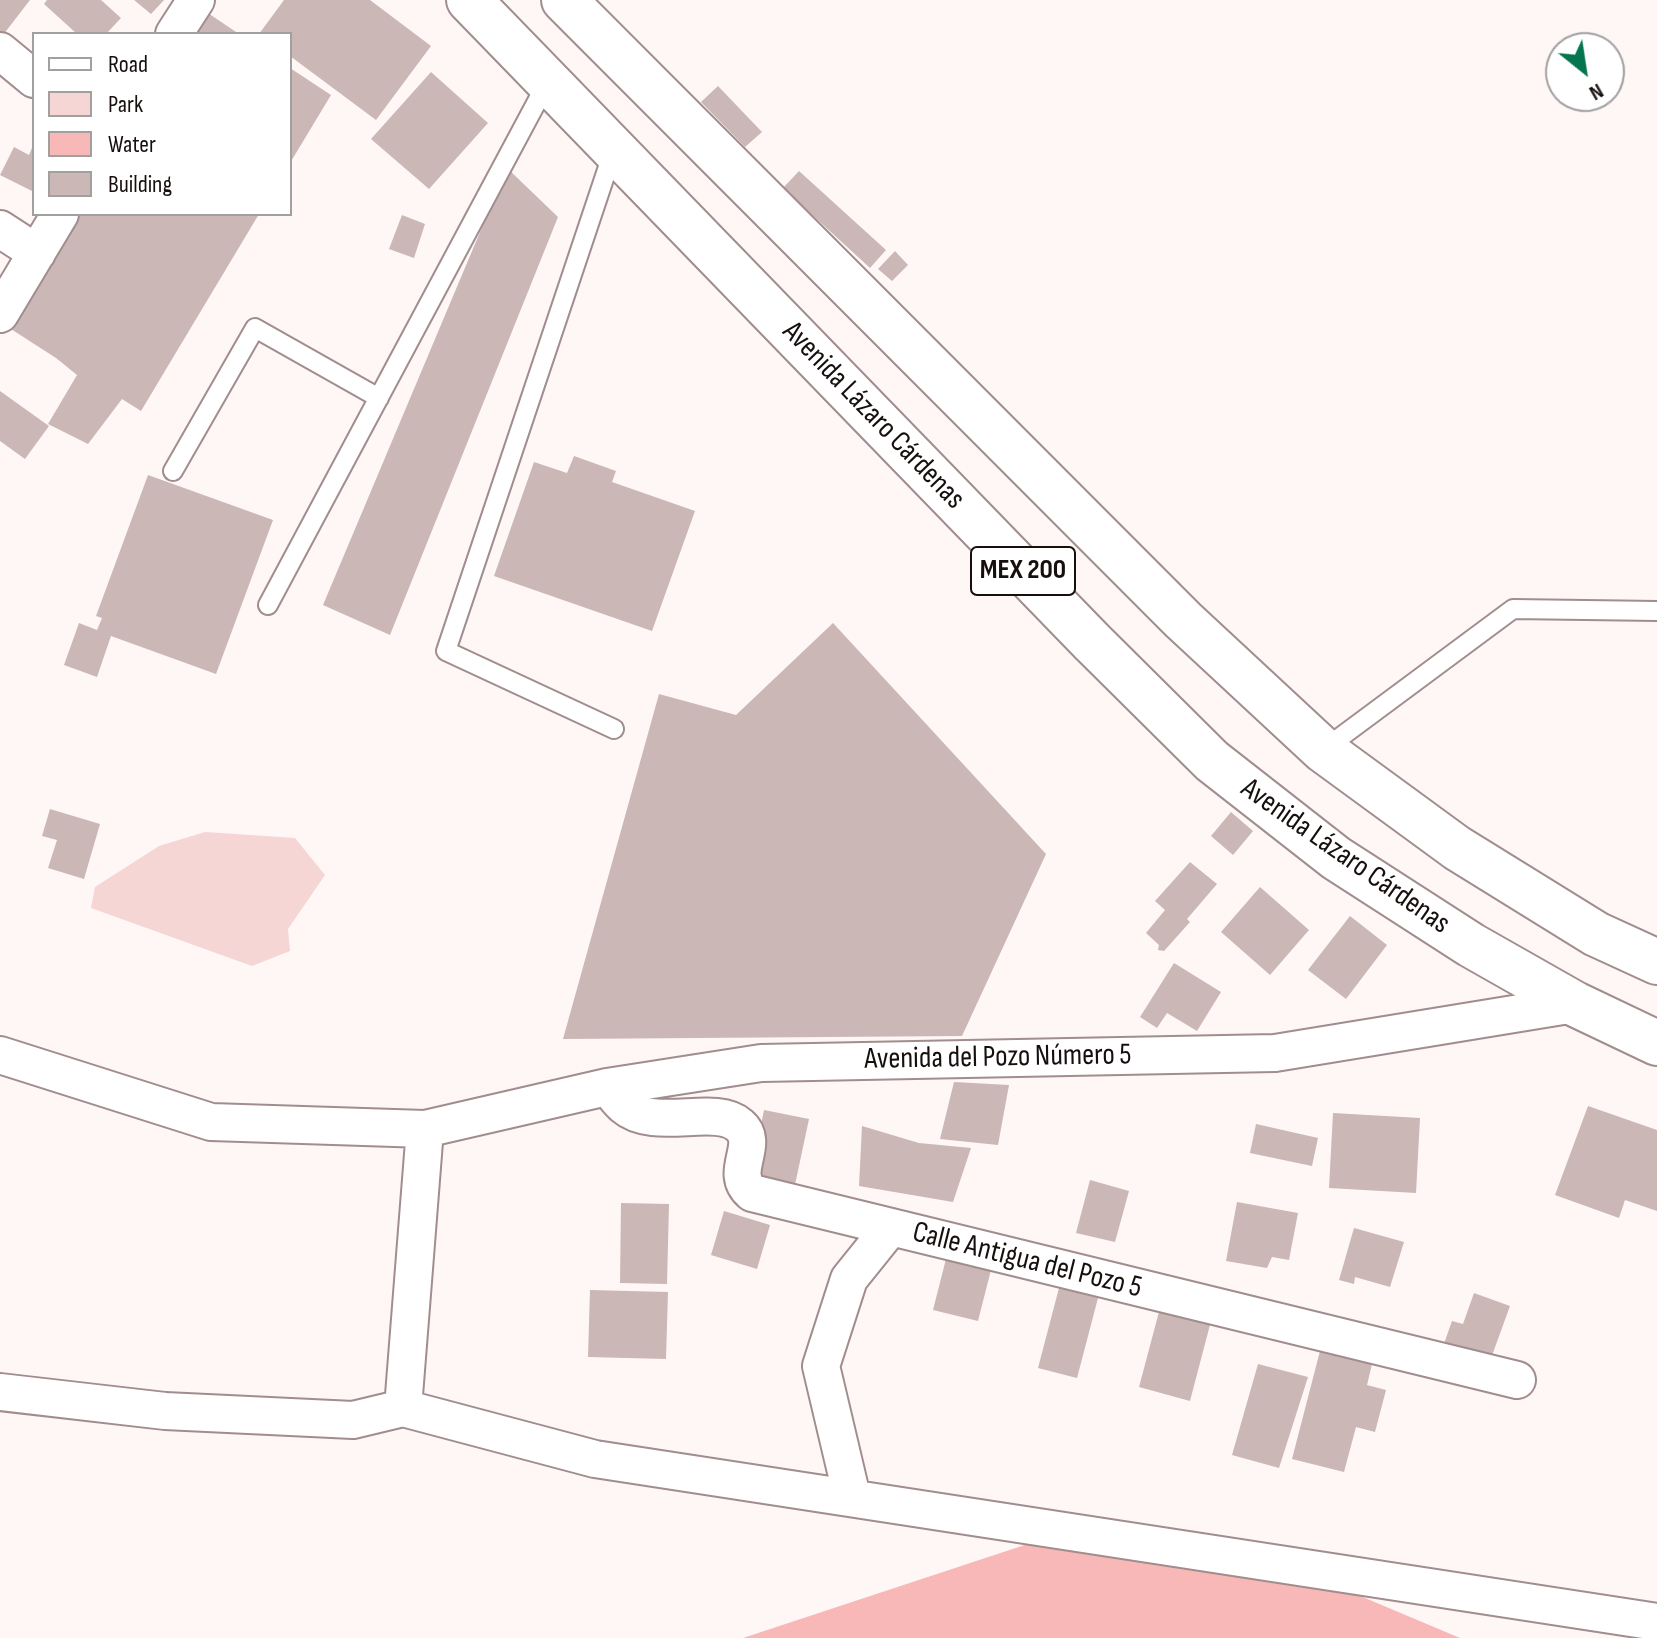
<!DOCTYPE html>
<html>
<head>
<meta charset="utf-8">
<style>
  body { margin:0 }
  #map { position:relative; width:1657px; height:1638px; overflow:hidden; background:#fff6f6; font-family:"Sofia Sans Condensed",sans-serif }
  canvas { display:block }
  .legend { position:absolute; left:32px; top:32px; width:260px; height:184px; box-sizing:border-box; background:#fff; border:2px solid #a29f9f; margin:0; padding:10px 14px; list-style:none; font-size:24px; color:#160f0e }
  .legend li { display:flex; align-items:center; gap:16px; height:40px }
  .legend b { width:40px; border:2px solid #a29f9f }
  .north { position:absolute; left:1545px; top:32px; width:80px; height:80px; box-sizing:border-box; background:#fff; border:2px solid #a29f9f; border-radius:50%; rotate:150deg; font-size:22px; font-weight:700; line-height:32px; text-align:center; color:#160f0e }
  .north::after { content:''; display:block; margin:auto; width:28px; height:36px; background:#057550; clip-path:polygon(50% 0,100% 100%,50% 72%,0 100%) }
</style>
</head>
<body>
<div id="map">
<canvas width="1657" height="1638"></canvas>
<ul class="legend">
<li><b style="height:10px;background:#fff"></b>Road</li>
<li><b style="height:22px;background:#f5d6d5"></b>Park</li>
<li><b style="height:22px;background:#f7b8b7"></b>Water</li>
<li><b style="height:22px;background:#cbb7b6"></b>Building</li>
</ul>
<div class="north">N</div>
</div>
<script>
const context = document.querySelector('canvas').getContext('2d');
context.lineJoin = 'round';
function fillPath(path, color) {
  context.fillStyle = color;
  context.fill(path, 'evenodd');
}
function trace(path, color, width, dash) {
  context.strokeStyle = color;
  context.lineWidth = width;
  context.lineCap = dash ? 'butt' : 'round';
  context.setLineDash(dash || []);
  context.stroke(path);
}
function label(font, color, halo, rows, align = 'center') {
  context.font = font + ' "Sofia Sans Condensed",sans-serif';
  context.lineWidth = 7;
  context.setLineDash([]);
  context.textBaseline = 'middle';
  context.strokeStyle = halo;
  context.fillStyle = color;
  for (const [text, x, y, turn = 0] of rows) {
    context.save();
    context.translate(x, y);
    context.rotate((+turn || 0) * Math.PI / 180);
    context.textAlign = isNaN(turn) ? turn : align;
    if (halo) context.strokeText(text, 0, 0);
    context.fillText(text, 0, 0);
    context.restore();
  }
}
const green = new Path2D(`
  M 205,832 L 295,838 L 325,875 L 288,929 L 290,951 L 252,966 L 91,908 L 95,887 L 159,846 Z`);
const water = new Path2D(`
  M 1055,1535 L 1320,1579 L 1460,1638 L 743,1638 Z`);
const building = new Path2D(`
  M 0,0 L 30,0 L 3,35 L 0,33 Z
  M 47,0 L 101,0 L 121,18 L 106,34 L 77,34 L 44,4 Z
  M 134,0 L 164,0 L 151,14 Z
  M 284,0 L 370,0 L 431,46 L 376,120 L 290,56 L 290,34 L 259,34 Z
  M 199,7 L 239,34 L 182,34 Z
  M 290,68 L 331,95 L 290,163 Z
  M 431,72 L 488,123 L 429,189 L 371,139 Z
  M 718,86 L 762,132 L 745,147 L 701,102 Z
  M 34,143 L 34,192 L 0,175 L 14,147 L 29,155 Z
  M 507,168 L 558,217 L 390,635 L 323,605 Z
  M 799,171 L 886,250 L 870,268 L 783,188 Z
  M 69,214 L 259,214 L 141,411 L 122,399 L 88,444 L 48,424 L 77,375 L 56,358 L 0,322 Z
  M 402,215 L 425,224 L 414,258 L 389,249 Z
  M 895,251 L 908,265 L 892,281 L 878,269 Z
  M 0,391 L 49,426 L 25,459 L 0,441 Z
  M 574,456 L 616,471 L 612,482 L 695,511 L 652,631 L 494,576 L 534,462 L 567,473 Z
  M 148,475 L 273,520 L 216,674 L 111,636 L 97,677 L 64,665 L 79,623 L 97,630 L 102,618 L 96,616 Z
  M 833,623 L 1046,854 L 962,1036 L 563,1039 L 659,694 L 736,715 Z
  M 50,809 L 100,824 L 84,879 L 48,868 L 57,840 L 42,836 Z
  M 1231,812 L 1253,831 L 1233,855 L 1211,836 Z
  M 1190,862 L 1217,884 L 1187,919 L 1190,922 L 1164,951 L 1158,950 L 1159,945 L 1146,933 L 1165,910 L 1155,901 Z
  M 1260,887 L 1309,930 L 1270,975 L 1221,932 Z
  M 1350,916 L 1387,945 L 1346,999 L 1308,970 Z
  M 1174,963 L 1221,992 L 1197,1031 L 1167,1013 L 1157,1028 L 1140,1017 Z
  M 954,1082 L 1009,1085 L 998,1145 L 940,1139 Z
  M 1588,1106 L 1657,1130 L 1657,1211 L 1625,1200 L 1619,1218 L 1555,1195 Z
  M 764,1110 L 809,1119 L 793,1194 L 749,1184 Z
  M 1333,1113 L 1420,1118 L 1416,1193 L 1329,1188 Z
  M 1256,1124 L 1318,1138 L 1312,1166 L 1250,1153 Z
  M 862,1126 L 919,1143 L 971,1148 L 953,1202 L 859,1186 Z
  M 1090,1180 L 1129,1191 L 1115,1242 L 1076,1233 Z
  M 1237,1202 L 1298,1213 L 1289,1260 L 1272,1257 L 1267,1268 L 1226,1261 Z
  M 621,1203 L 669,1204 L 667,1284 L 620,1283 Z
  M 724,1211 L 770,1225 L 757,1269 L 711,1255 Z
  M 1354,1228 L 1404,1242 L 1390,1287 L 1355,1277 L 1354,1284 L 1339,1280 Z
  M 948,1251 L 993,1262 L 978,1321 L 933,1310 Z
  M 1059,1288 L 1098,1298 L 1077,1378 L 1038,1368 Z
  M 590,1290 L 668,1292 L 666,1359 L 588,1357 Z
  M 1474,1293 L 1510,1306 L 1486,1372 L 1440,1355 L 1452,1321 L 1463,1324 Z
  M 1160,1308 L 1211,1321 L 1190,1401 L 1139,1387 Z
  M 1320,1351 L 1372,1364 L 1367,1385 L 1386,1390 L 1375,1432 L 1356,1427 L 1344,1472 L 1292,1459 Z
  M 1258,1364 L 1308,1377 L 1279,1468 L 1232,1455 Z`);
const lane = new Path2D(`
  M 613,152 L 446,651 L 614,729
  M 173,471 L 255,328 L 379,398
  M 268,605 L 548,81
  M 1323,750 L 1513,609 L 1657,611`);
const street = new Path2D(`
  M 174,34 L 196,0
  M 0,51 L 34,79
  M 0,229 L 37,253
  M 0,314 L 60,214
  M 0,1055 L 211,1122 L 425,1129 L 607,1087 L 761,1063 L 1275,1053 L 1575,1004
  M 607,1087 C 613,1093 618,1101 624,1106 C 654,1132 715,1104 739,1125 C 762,1144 727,1172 752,1193 L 1517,1380
  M 0,1392 L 165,1411 L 353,1420 L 403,1408 L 595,1459 L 1657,1622
  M 403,1408 L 425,1129
  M 852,1497 L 821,1366 L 849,1279 L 890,1228`);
const primary = new Path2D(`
  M 469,0 L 1092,642 L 1212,761 L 1336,858 L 1471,945 L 1575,1004 L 1657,1043
  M 564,0 L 1183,620 L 1323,750 L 1457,848 L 1596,934 L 1657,962`);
const shields = [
  [1023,571,104]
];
const shieldNames = [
  ["MEX 200",1023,571]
];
const streetNames = [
  ["Avenida Lázaro Cárdenas",873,416,46],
  ["Avenida Lázaro Cárdenas",1345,857,35],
  ["Avenida del Pozo Número 5",998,1058,-1],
  ["Calle Antigua del Pozo 5",1027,1261,14]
];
fillPath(green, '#f5d6d5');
fillPath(water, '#f7b8b7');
fillPath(building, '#cbb7b6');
trace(lane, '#a18d8d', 22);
trace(street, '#a18d8d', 40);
trace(primary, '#a18d8d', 48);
trace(lane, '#fff', 18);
trace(street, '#fff', 36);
trace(primary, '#fff', 44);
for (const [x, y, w] of shields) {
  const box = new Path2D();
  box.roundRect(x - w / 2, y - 24, w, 48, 6);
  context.fillStyle = '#fff';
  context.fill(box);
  trace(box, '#160f0e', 2);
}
label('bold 28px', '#160f0e', null, shieldNames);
label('30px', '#160f0e', '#fff', streetNames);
</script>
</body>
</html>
